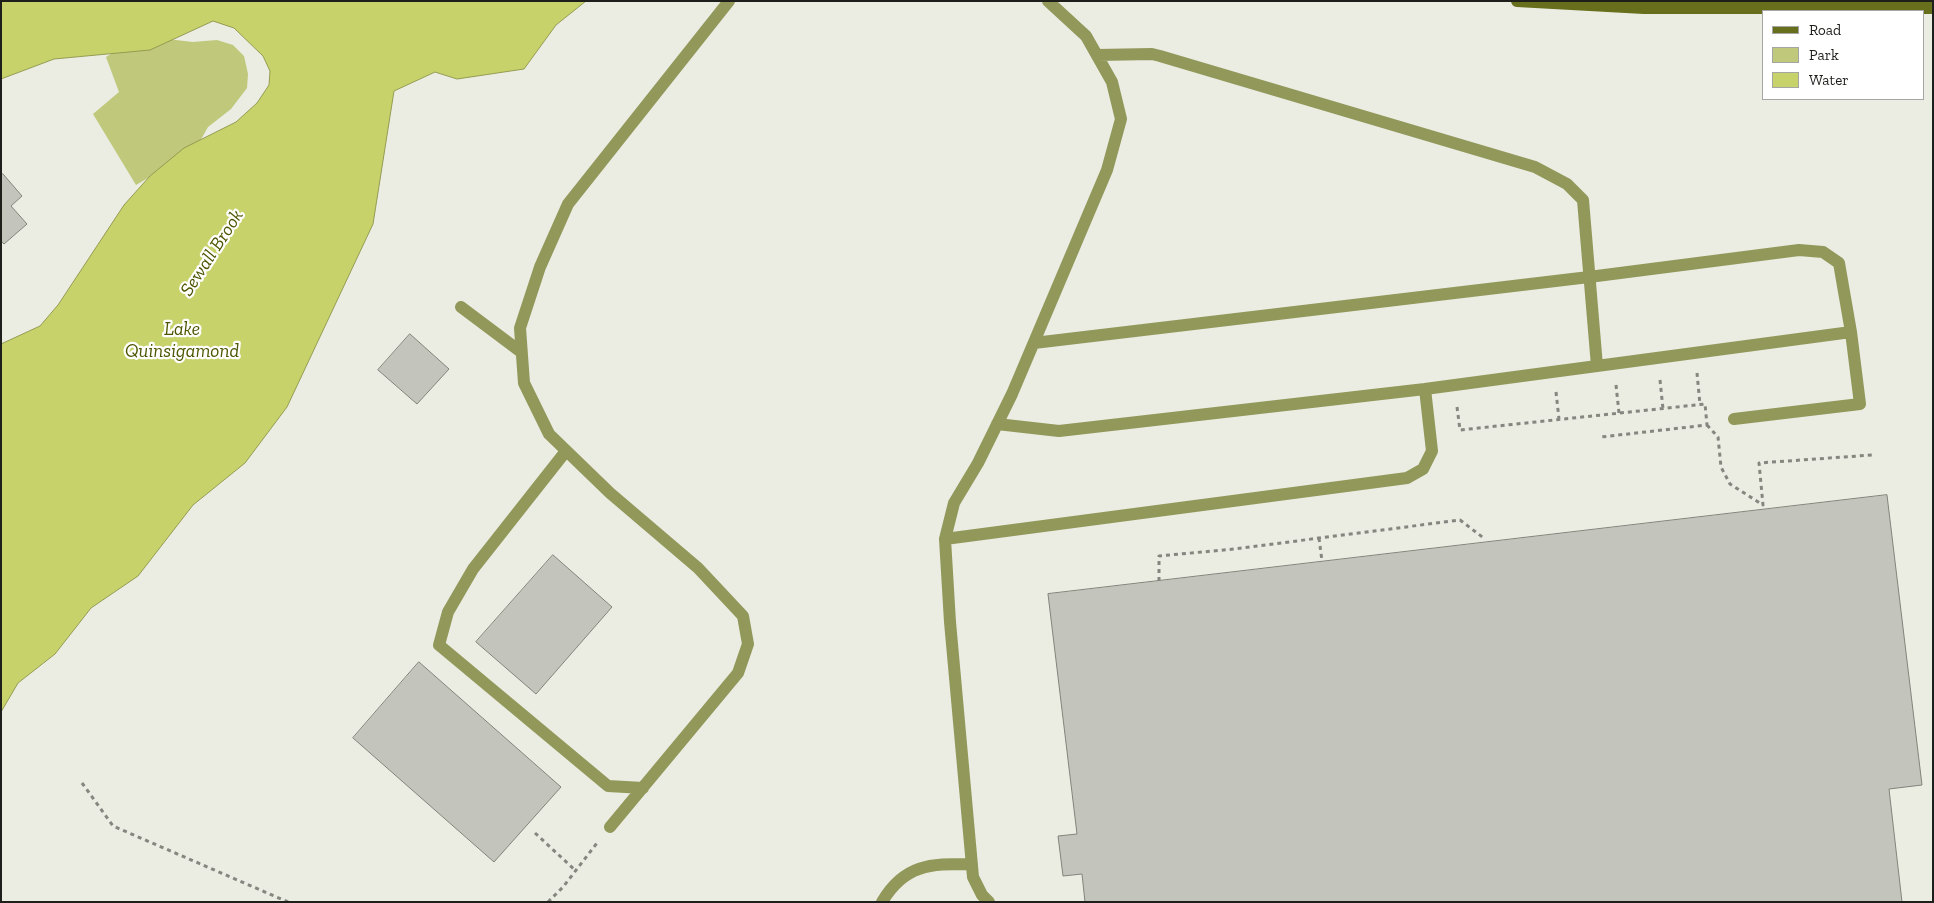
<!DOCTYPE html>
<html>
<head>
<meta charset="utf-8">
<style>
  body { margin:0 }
  #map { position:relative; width:1934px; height:903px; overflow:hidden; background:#ebece2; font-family:"Zilla Slab",serif }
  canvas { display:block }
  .frame { position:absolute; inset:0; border:2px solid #1e1e1b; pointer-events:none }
  .legend { position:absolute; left:1762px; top:10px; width:162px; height:90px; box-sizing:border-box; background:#fff; border:1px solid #a5a5a4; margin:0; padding:6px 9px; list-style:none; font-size:15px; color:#1e1e1b }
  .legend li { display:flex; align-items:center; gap:10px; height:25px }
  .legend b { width:25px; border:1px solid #a5a5a4 }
</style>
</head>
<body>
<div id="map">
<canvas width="1934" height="903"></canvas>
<div class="frame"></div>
<ul class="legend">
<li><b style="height:6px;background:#676e1c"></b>Road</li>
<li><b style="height:14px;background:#bfc87b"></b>Park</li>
<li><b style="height:14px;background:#c7d26a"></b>Water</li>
</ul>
</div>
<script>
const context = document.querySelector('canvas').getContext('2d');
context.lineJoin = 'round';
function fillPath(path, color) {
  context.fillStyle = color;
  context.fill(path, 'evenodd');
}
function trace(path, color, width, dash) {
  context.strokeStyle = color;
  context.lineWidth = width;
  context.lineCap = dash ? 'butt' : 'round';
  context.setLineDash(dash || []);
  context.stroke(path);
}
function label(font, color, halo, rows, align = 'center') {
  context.font = font + ' "Zilla Slab",serif';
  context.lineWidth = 4.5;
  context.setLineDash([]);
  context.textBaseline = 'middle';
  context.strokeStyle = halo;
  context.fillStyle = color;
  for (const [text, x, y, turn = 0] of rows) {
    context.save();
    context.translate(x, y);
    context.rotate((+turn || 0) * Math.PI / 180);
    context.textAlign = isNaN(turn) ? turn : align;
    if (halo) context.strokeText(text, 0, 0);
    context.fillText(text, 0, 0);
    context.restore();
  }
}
const green = new Path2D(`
  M 167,39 L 193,42 L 217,40 L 233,45 L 244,56 L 248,74 L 247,88 L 231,109 L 208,127 L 195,150 L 136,185 L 93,114 L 119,92 L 106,57 L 119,49 Z`);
const water = new Path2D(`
  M 1,1 L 586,1 L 556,25 L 524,69 L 457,79 L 435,72 L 394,91 L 373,224 L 287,407 L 245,463 L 193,505 L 138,576 L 91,608 L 55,654 L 18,683 L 1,712 L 1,344 L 40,326 L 58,305 L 124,205 L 150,176 L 184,148 L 236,122 L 257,103 L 269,85 L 270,71 L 263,56 L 234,28 L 213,21 L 150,50 L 54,59 L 1,79 Z`);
const building = new Path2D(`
  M 3,174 L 22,196 L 11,206 L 27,224 L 4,244 L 1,241 L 1,175 Z
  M 410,334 L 449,369 L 417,404 L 378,370 Z
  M 1887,495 L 1922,785 L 1889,789 L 1902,902 L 1085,902 L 1082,874 L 1063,876 L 1058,836 L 1077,834 L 1048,594 Z
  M 553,555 L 612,607 L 536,694 L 476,642 Z
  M 419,662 L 561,787 L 494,862 L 353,738 Z`);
const path = new Path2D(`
  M 1697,373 L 1700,405
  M 1660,380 L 1663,409
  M 1616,385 L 1619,413
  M 1556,392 L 1559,419
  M 1457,407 L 1460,430 L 1705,404 L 1707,425 L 1601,437
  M 1707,425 L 1718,437 L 1721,467 L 1730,484 L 1763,505 L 1759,463 L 1872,455
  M 1319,538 L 1322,561
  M 1159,581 L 1159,556 L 1234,549 L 1460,520 L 1485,539
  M 82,783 L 113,826 L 288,902
  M 535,833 L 576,871
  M 548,902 L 563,887 L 597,843`);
const service = new Path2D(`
  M 1097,55 L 1152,54 L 1160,56 L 1535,167 L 1567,184 L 1583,200 L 1597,366
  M 461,307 L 521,352
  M 1734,419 L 1860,404 L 1851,332
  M 997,424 L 1059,431 L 1425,389
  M 566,451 L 473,569 L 448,612 L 439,645 L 608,786 L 643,788
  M 945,539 L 1407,478 L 1423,469 L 1432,451 L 1425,389 L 1851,332 L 1839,263 L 1823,252 L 1799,250 L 1589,277 L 1034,343
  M 610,827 L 738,673 L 748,644 L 743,616 L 698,568 L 610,493 L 549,434 L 524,383 L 520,328 L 540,267 L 568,204 L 729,1
  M 882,902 C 905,863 932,864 972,864
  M 989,902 L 982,895 L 973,877 L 950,622 L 945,539 L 954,503 L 978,463 L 1012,394 L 1107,170 L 1121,119 L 1112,82 L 1086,36 L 1048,1`);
const secondary = new Path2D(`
  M 1517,1 L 1644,8 L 1933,8`);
const waterNames = [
  ["Sewall Brook",212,253,-57],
  ["Lake",182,330],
  ["Quinsigamond",182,352]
];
fillPath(green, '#bfc87b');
fillPath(water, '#c7d26a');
trace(water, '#949c52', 1);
fillPath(building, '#c3c4bb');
trace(building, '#82847b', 1);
trace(path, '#85867f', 3, [4, 4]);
trace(service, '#91985a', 12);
trace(secondary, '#676e1c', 12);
label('italic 19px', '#4f5501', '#fff', waterNames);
</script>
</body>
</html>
